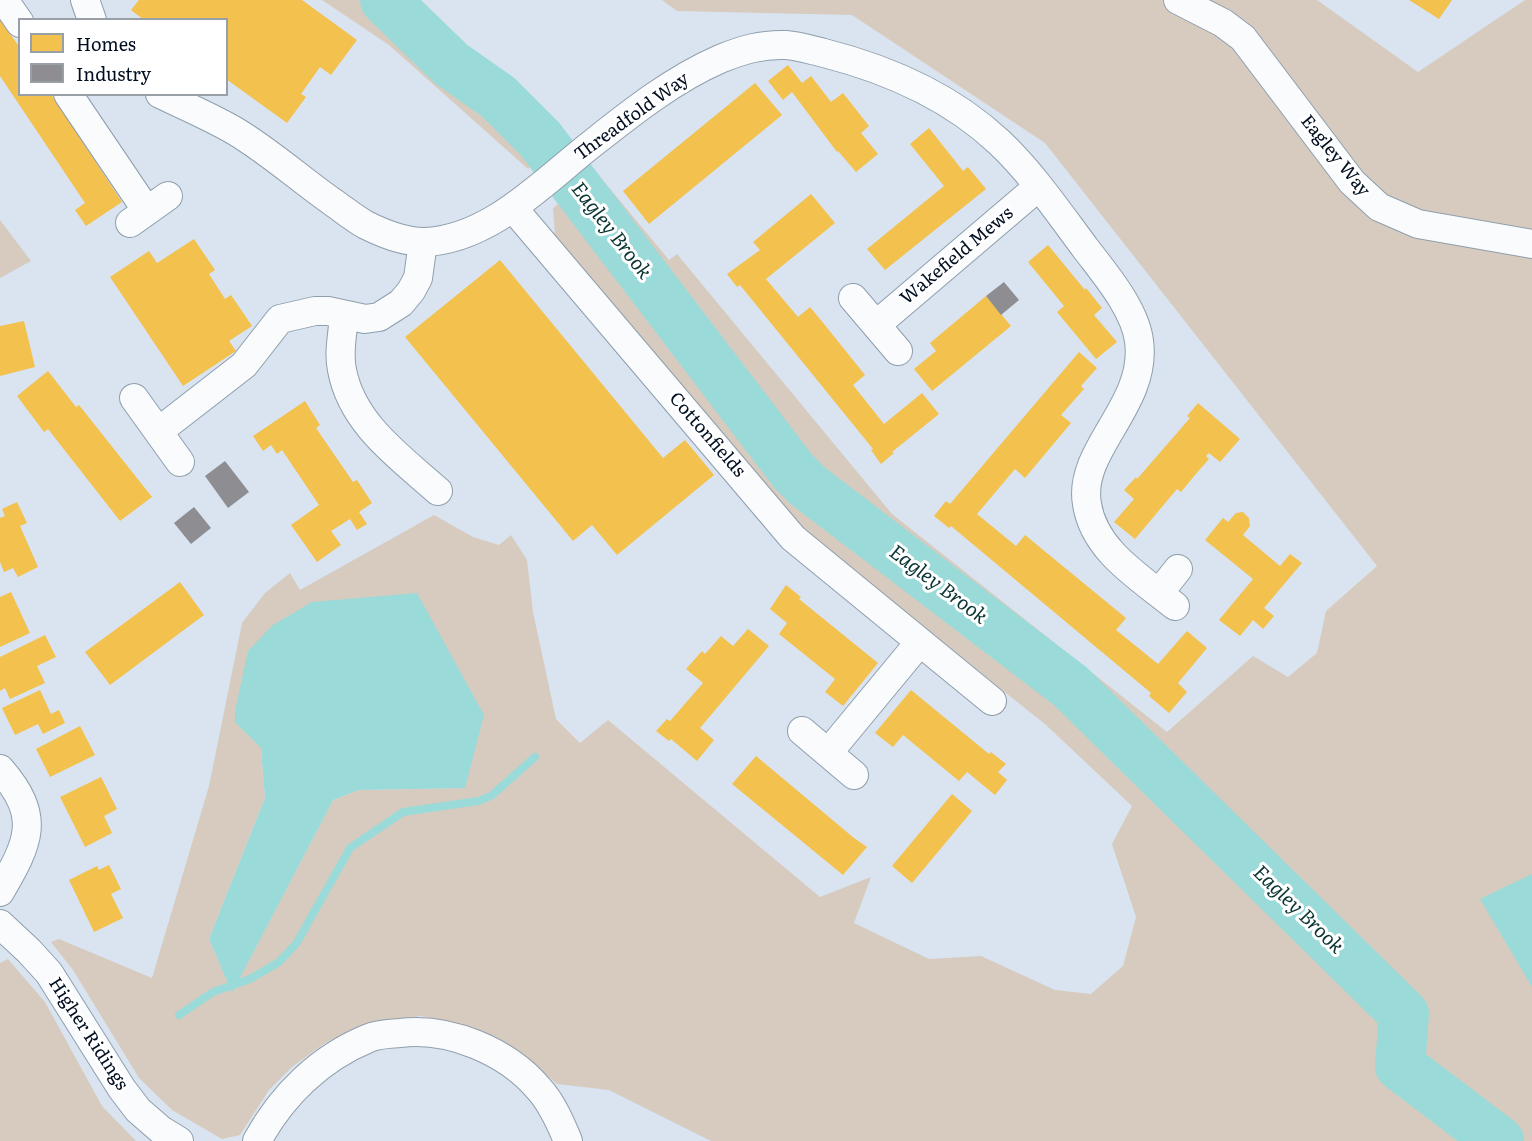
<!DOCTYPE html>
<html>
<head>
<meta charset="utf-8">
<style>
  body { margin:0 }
  #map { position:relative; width:1532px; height:1141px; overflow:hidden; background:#d9e4f0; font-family:Literata,serif }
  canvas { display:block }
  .legend { position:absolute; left:18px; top:18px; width:210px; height:78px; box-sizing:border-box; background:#fff; border:2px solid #999fa6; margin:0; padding:8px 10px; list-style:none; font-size:18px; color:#000e20 }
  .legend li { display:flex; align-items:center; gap:12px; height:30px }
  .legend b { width:30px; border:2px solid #999fa6 }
</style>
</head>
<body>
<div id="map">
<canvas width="1532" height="1141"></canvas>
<ul class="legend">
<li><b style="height:16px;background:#f2c14e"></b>Homes</li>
<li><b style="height:16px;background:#8d8d92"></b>Industry</li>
</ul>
</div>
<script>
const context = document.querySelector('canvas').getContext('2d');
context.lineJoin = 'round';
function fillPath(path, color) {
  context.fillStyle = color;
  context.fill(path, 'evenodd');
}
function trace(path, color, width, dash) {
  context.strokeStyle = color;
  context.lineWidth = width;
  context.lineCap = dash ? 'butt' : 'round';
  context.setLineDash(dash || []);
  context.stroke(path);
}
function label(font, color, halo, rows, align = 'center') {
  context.font = font + ' Literata,serif';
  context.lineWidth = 6;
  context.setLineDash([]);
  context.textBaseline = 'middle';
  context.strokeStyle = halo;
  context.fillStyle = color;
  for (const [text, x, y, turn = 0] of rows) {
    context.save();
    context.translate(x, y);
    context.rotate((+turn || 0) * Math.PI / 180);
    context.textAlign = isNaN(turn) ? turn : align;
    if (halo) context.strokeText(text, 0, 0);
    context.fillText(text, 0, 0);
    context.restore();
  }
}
const green = new Path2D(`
  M 322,0 L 404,0 L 416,8 L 423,24 L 566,142 L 528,169 L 389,45 Z
  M 662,0 L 1317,0 L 1418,72 L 1525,0 L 1532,0 L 1532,1141 L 711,1141 L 609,1090 L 557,1084 L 516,1050 L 471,1027 L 421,1016 L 367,1023 L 325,1043 L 292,1067 L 269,1090 L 240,1135 L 222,1139 L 172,1110 L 139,1078 L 73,970 L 51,942 L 59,939 L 152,978 L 209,786 L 242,623 L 265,593 L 290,573 L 300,590 L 434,515 L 473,537 L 499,545 L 511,535 L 527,560 L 533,612 L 556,719 L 580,743 L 608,720 L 820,897 L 871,877 L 854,923 L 929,959 L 981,956 L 1055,990 L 1091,994 L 1123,966 L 1136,917 L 1112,844 L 1132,806 L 1046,725 L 801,529 L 555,237 L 553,208 L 597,173 L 669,260 L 677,254 L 892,514 L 1167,732 L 1253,656 L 1288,677 L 1317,653 L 1326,611 L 1377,566 L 1045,143 L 852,15 L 677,11 ZM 261,748 L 465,788 L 359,790 L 333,800 L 232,992 L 209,939 L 265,798 Z
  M 0,220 L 31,261 L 0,278 Z
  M 8,959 L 45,1002 L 102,1106 L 136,1141 L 0,1141 L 0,963 Z`);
const water = new Path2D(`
  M 417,593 L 484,715 L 465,788 L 359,790 L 333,800 L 232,993 L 209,939 L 265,798 L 261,748 L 235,722 L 235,711 L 248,651 L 273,625 L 312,602 Z
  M 1532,874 L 1532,987 L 1480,899 Z`);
const homes = new Path2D(`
  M 139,0 L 302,0 L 357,40 L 331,75 L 320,67 L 301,94 L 306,97 L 287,123 L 226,79 L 226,20 L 144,20 L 131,10 Z
  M 1409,0 L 1452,0 L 1439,19 Z
  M 0,19 L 20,48 L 20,94 L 51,94 L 122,202 L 86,226 L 75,210 L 85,203 L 0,76 Z
  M 788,65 L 802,83 L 811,76 L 831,102 L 843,93 L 869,126 L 861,133 L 878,154 L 856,172 L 838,151 L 837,152 L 792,92 L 783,100 L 768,81 Z
  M 755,83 L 782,115 L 649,224 L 623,191 Z
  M 929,128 L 963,171 L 968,167 L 986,189 L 885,270 L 867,249 L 944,186 L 910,144 Z
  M 811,194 L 835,223 L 766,279 L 798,317 L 810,307 L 824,324 L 865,375 L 853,385 L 884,424 L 922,393 L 939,414 L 892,452 L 894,453 L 881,464 L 871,450 L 873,449 L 740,285 L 737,287 L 727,274 L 760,250 L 753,242 Z
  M 194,239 L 215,270 L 209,274 L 225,299 L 231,295 L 252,326 L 229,341 L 236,351 L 183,386 L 110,277 L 149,251 L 157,263 Z
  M 1048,245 L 1085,290 L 1086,288 L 1102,308 L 1094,315 L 1117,342 L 1096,359 L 1057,312 L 1064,306 L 1028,262 Z
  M 500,260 L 663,458 L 685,440 L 714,475 L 617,555 L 592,525 L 573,541 L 405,337 Z
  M 986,296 L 1011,326 L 932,391 L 914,369 L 936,351 L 930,343 Z
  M 24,321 L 35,367 L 0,376 L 0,326 Z
  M 1079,352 L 1097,368 L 1081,386 L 1084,389 L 1061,415 L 1071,423 L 1025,478 L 1015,469 L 977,514 L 1016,546 L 1025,535 L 1042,549 L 1126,618 L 1116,630 L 1158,664 L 1187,631 L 1207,648 L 1178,683 L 1187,692 L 1169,713 L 1149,696 L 1151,693 L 951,526 L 949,528 L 934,516 L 946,501 L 950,504 Z
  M 48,371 L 76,407 L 79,405 L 152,497 L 120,521 L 48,429 L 44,432 L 17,396 Z
  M 305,401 L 320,425 L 316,428 L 353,482 L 357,480 L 372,503 L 359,512 L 367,524 L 357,530 L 350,519 L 331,531 L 341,545 L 317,562 L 291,525 L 319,505 L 282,450 L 277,454 L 271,445 L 263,451 L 253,436 Z
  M 1198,403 L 1240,439 L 1220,462 L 1209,453 L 1206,456 L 1209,459 L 1195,475 L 1181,492 L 1177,489 L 1135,539 L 1114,522 L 1134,499 L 1124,490 L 1136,477 L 1137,479 L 1190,418 L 1187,416 Z
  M 17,502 L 27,523 L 20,526 L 38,567 L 18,577 L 13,568 L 4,572 L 0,562 L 0,518 L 5,516 L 2,509 Z
  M 1243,512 L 1249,518 L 1250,526 L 1243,535 L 1280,566 L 1290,554 L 1302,563 L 1264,608 L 1274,616 L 1263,629 L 1253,620 L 1240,636 L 1219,620 L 1253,579 L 1205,540 L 1223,518 L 1228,522 L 1236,513 Z
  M 180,582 L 204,615 L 110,685 L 85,652 Z
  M 786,585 L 801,597 L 799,599 L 878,663 L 843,706 L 825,692 L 835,679 L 779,634 L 787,623 L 770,609 Z
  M 11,592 L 30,633 L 0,647 L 0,597 Z
  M 748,629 L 769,646 L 700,728 L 714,740 L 697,761 L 671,739 L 669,741 L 656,731 L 667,719 L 670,721 L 703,683 L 686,669 L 702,651 L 705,654 L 721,636 L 733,646 Z
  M 45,635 L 56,657 L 37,666 L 45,683 L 10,699 L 5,688 L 0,691 L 0,657 Z
  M 40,690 L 51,714 L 59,710 L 65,723 L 43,734 L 38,724 L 15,735 L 2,708 Z
  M 911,690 L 989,754 L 991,752 L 1006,764 L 998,772 L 1007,780 L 995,795 L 967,772 L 959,781 L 903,735 L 893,747 L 875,733 Z
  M 80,726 L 95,755 L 50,777 L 36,749 Z
  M 756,756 L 854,838 L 867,847 L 843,875 L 732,784 Z
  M 101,777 L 117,809 L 104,816 L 112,833 L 85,847 L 60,797 Z
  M 952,794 L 972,811 L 912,883 L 892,866 Z
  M 109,865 L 121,889 L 111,894 L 123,918 L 94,932 L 69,880 L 97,866 L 99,870 Z`);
const industry = new Path2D(`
  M 1004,282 L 1019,300 L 1001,315 L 986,296 Z
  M 225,461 L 249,492 L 228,508 L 205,476 Z
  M 194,507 L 211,528 L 191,544 L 174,523 Z`);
const stream = new Path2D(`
  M 179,1015 L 213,992 L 250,979 L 279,962 L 296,944 L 350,848 L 403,812 L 478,801 L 491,796 L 535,757`);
const river = new Path2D(`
  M 385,0 L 451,64 L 498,97 L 540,139 L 793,471 L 808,486 L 1070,686 L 1404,1014 L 1400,1066 L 1499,1141`);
const minor = new Path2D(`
  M 4,0 L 20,23
  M 85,0 L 92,20
  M 1178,0 L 1223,23 L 1243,38 L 1352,182 L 1379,207 L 1418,224 L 1532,244
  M 68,94 L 147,211
  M 160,94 C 185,106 211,117 235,131 C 270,152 301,180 334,203 C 344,210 355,219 366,225 C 382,233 405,242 424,242 C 490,240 544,181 593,143 C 632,112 674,79 720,59 C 742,50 762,44 786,45 C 799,46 811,50 824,53 C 887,69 951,97 999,142 C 1032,173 1059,213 1086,249 C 1105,274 1135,309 1139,341 C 1148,405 1077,450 1087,504 C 1094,551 1141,578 1175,606
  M 513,208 L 793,538 L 992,701
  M 130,223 L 168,196
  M 853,298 L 898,351
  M 344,315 C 343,333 338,352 342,370 C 352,424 400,457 438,491
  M 876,325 L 1038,187
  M 134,398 L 180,462
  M 159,431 L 244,365 L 280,319 L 315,311 L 328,311 L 365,319 L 379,317 L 401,303 L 411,291 L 418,278 L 423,242
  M 1159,593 L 1178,569
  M 802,731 L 854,775
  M 828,753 L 919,643
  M 0,769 C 42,817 29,842 0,892
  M 0,924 L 29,951 L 49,973 L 122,1089 L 138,1110 L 161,1130 L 179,1141
  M 257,1141 C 282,1095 320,1058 369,1038 C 378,1034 390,1034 400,1033 C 449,1027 507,1051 539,1089 C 552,1103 561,1124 568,1141`);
const streetNames = [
  ["Threadfold Way",632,117,-36],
  ["Eagley Way",1335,156,51],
  ["Wakefield Mews",957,256,-40],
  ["Cottonfields",707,435,49],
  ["Higher Ridings",88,1034,57]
];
const waterNames = [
  ["Eagley Brook",611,231,52],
  ["Eagley Brook",938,585,37],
  ["Eagley Brook",1298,910,44]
];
fillPath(green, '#d7cbbf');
fillPath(water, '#9adad8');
fillPath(homes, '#f2c14e');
fillPath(industry, '#8d8d92');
trace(stream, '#9adad8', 8);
trace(river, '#9adad8', 50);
trace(minor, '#8f9eac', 30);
trace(minor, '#f9fbfd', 28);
label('18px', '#000e20', '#fff', streetNames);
label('italic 20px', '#0a3532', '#fff', waterNames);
</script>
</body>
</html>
